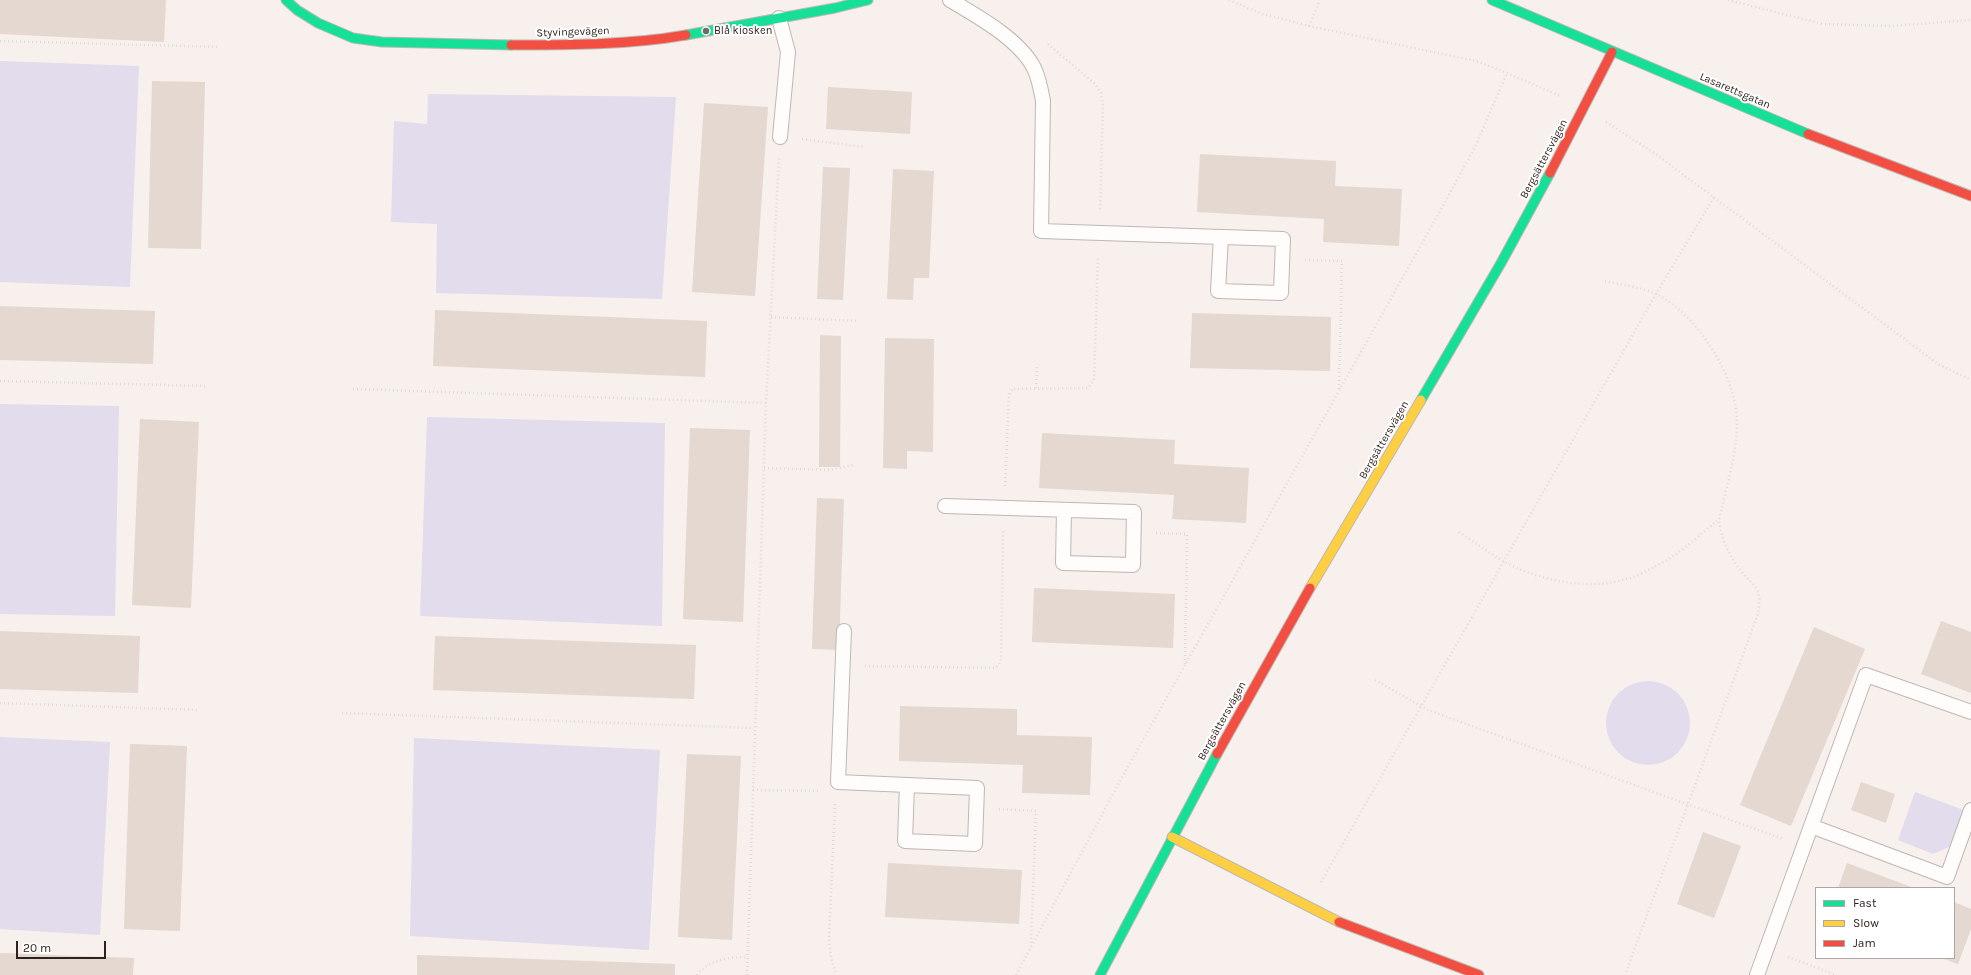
<!DOCTYPE html>
<html>
<head>
<meta charset="utf-8">
<style>
  body { margin:0 }
  #map { position:relative; width:1971px; height:975px; overflow:hidden; background:#f7f0ec; font-family:Karla,sans-serif }
  canvas { display:block }
  .legend { position:absolute; left:1815px; top:887px; width:140px; height:72px; box-sizing:border-box; background:#fff; border:1px solid #aba7a4; margin:0; padding:5px 7px; list-style:none; font-size:12px; color:#2e221c }
  .legend li { display:flex; align-items:center; gap:8px; height:20px }
  .legend b { width:20px; border:1px solid #aba7a4 }
  .scale { position:absolute; left:16px; top:941px; width:90px; height:18px; box-sizing:border-box; border:2px solid #2e221c; border-top:0; padding-left:5px; font-size:12px; line-height:14px; white-space:nowrap; color:#2e221c; -webkit-text-stroke:3px #fff; paint-order:stroke }
</style>
</head>
<body>
<div id="map">
<canvas width="1971" height="975"></canvas>
<ul class="legend">
<li><b style="height:5px;background:#16e098"></b>Fast</li>
<li><b style="height:5px;background:#ffcf43"></b>Slow</li>
<li><b style="height:5px;background:#f24e42"></b>Jam</li>
</ul>
<div class="scale">20 m</div>
</div>
<script>
const context = document.querySelector('canvas').getContext('2d');
context.lineJoin = 'round';
function fillPath(path, color) {
  context.fillStyle = color;
  context.fill(path, 'evenodd');
}
function trace(path, color, width, dash) {
  context.strokeStyle = color;
  context.lineWidth = width;
  context.lineCap = dash ? 'butt' : 'round';
  context.setLineDash(dash || []);
  context.stroke(path);
}
function label(font, color, halo, rows, align = 'center') {
  context.font = font + ' Karla,sans-serif';
  context.lineWidth = 4;
  context.setLineDash([]);
  context.textBaseline = 'middle';
  context.strokeStyle = halo;
  context.fillStyle = color;
  for (const [text, x, y, turn = 0] of rows) {
    context.save();
    context.translate(x, y);
    context.rotate((+turn || 0) * Math.PI / 180);
    context.textAlign = isNaN(turn) ? turn : align;
    if (halo) context.strokeText(text, 0, 0);
    context.fillText(text, 0, 0);
    context.restore();
  }
}
const green = new Path2D(`
  M 0,61 L 139,66 L 130,287 L 0,282 Z
  M 428,94 L 676,97 L 662,299 L 436,293 L 437,224 L 391,222 L 394,121 L 427,124 Z
  M 0,404 L 119,406 L 115,616 L 0,614 Z
  M 427,417 L 665,423 L 662,626 L 420,616 Z
  M1606 723a42 42 0 1 1 84 0a42 42 0 1 1-84 0Z
  M 0,737 L 110,742 L 100,935 L 0,929 Z
  M 414,738 L 660,750 L 649,950 L 410,936 Z
  M 1915,792 L 1969,812 L 1962,841 L 1933,854 L 1898,840 Z`);
const building = new Path2D(`
  M 0,0 L 166,0 L 164,42 L 0,34 Z
  M 152,81 L 205,82 L 201,249 L 148,248 Z
  M 828,87 L 912,92 L 910,134 L 826,129 Z
  M 704,103 L 768,107 L 755,296 L 692,292 Z
  M 1200,154 L 1336,161 L 1335,186 L 1402,189 L 1399,246 L 1323,242 L 1324,219 L 1197,212 Z
  M 823,167 L 850,168 L 843,300 L 817,299 Z
  M 893,169 L 934,171 L 929,278 L 914,278 L 913,300 L 887,299 Z
  M 0,306 L 155,311 L 153,364 L 0,360 Z
  M 435,310 L 707,321 L 705,377 L 433,366 Z
  M 1192,313 L 1331,317 L 1330,371 L 1190,368 Z
  M 820,335 L 841,336 L 840,467 L 819,467 Z
  M 885,338 L 934,339 L 933,452 L 907,451 L 907,469 L 883,468 Z
  M 140,419 L 199,422 L 191,608 L 132,605 Z
  M 690,428 L 750,430 L 743,622 L 683,619 Z
  M 1042,433 L 1175,440 L 1174,464 L 1249,468 L 1246,523 L 1172,519 L 1174,495 L 1039,488 Z
  M 817,498 L 844,499 L 839,650 L 812,649 Z
  M 1034,588 L 1175,594 L 1173,648 L 1032,642 Z
  M 1941,621 L 1971,632 L 1971,693 L 1921,674 Z
  M 1814,627 L 1865,649 L 1791,826 L 1740,805 Z
  M 0,631 L 140,636 L 138,693 L 0,689 Z
  M 435,636 L 696,645 L 694,699 L 433,690 Z
  M 900,706 L 1017,709 L 1017,735 L 1092,737 L 1090,795 L 1022,793 L 1023,765 L 899,761 Z
  M 130,744 L 187,746 L 180,931 L 124,929 Z
  M 687,754 L 741,756 L 732,940 L 678,937 Z
  M 1861,782 L 1895,794 L 1886,823 L 1851,810 Z
  M 1703,832 L 1741,846 L 1714,918 L 1677,904 Z
  M 888,863 L 1022,870 L 1019,924 L 885,917 Z
  M 1847,863 L 1914,888 L 1838,888 Z
  M 1954,902 L 1971,909 L 1971,929 L 1958,964 L 1941,958 L 1954,958 Z
  M 0,953 L 134,958 L 133,975 L 0,975 Z
  M 417,955 L 675,964 L 675,975 L 417,975 Z`);
const path = new Path2D(`
  M 1229,0 L 1260,13 L 1309,26 L 1476,61 L 1507,73 L 1560,96
  M 1728,0 L 1823,24 L 1890,26 L 1971,20
  M 1309,26 L 1320,0
  M 0,41 L 219,47
  M 1048,44 L 1095,84 L 1101,93 L 1103,106 L 1100,211
  M 1606,122 L 1657,155 L 1938,364 L 1971,380
  M 802,139 L 863,147
  M 1305,260 L 1342,261 L 1339,391
  M 1605,281 C 1622,285 1643,287 1658,295 C 1697,315 1737,377 1737,422 C 1737,455 1726,488 1719,520 C 1721,538 1729,556 1741,571 C 1747,579 1757,585 1759,596 C 1760,601 1758,609 1758,614 L 1625,975
  M 771,317 L 858,321
  M 0,381 L 208,386
  M 1036,388 L 1037,365
  M 353,389 L 766,403
  M 764,468 L 830,470 L 854,465
  M 1005,486 L 1009,395 L 1012,389 L 1088,388 L 1094,380 L 1098,256
  M 1459,532 C 1474,542 1488,552 1503,561 C 1537,580 1587,591 1626,579 C 1636,577 1646,571 1654,567 C 1678,556 1698,536 1718,520
  M 1156,533 L 1187,534 L 1185,664
  M 865,666 L 995,668 L 999,665 L 1001,660 L 1003,531
  M 1375,680 L 1428,710 L 1783,839
  M 0,703 L 199,710
  M 342,713 L 754,728
  M 753,790 L 819,791
  M 835,804 L 829,938 L 831,957 L 836,975
  M 999,809 L 1036,811 L 1031,943
  M 1321,882 L 1656,294 L 1714,197
  M 1788,957 L 1836,975
  M 697,975 C 710,959 729,957 748,957
  M 747,975 L 766,403 L 779,158
  M 1016,975 L 1121,779 L 1444,204 L 1475,147 L 1507,73`);
const lane = new Path2D(`
  M 950,0 C 977,16 1019,39 1034,68 C 1039,78 1041,90 1043,101 L 1041,231 L 1283,239 L 1281,293 L 1218,291 L 1221,237
  M 779,18 L 788,52 L 780,137
  M 945,506 L 1134,512 L 1133,565 L 1063,563 L 1064,510
  M 844,631 L 838,782 L 977,788 L 975,844 L 905,841 L 907,785
  M 1811,826 L 1947,877 L 1971,810
  M 1757,975 L 1866,675 L 1971,712`);
const fast = new Path2D(`
  M 286,0 L 297,10 L 318,23 L 353,38 L 382,42 L 511,45
  M 1492,0 L 1808,134
  M 686,35 L 835,8 L 868,0
  M 1421,400 L 1501,263 L 1550,173
  M 1100,975 L 1217,754`);
const slow = new Path2D(`
  M 1310,588 L 1421,400
  M 1172,837 L 1339,922`);
const jam = new Path2D(`
  M 511,45 C 569,45 629,45 686,35
  M 1808,134 L 1971,196
  M 1550,173 L 1612,52
  M 1217,754 L 1310,588
  M 1339,922 L 1479,975`);
const markers = [
  [706,31,4,"#746a65"]
];
const poiNames = [
  ["Blå kiosken",714,31]
];
const streetNames = [
  ["Styvingevägen",573,32,-2],
  ["Lasarettsgatan",1735,91,23],
  ["Bergsättersvägen",1544,159,-62],
  ["Bergsättersvägen",1384,440,-60],
  ["Bergsättersvägen",1222,721,-61]
];
fillPath(green, '#e2dcec');
fillPath(building, '#e4d8d0');
trace(lane, '#bfb7b2', 16);
trace(fast, '#bfb7b2', 11);
trace(slow, '#bfb7b2', 11);
trace(jam, '#bfb7b2', 11);
trace(path, '#dddbd9', 2.5, [1, 3]);
trace(lane, '#fefdfc', 14);
trace(fast, '#16e098', 9);
trace(slow, '#ffcf43', 9);
trace(jam, '#f24e42', 9);
for (const [x, y, r, color] of markers) {
  const dot = new Path2D();
  dot.arc(x, y, r, 0, 2 * Math.PI);
  context.fillStyle = color;
  context.fill(dot);
  trace(dot, '#fff', 1.5);
}
label('11px', '#2e221c', '#fff', poiNames, 'left');
label('11px', '#2e221c', '#fff', streetNames);
</script>
</body>
</html>
